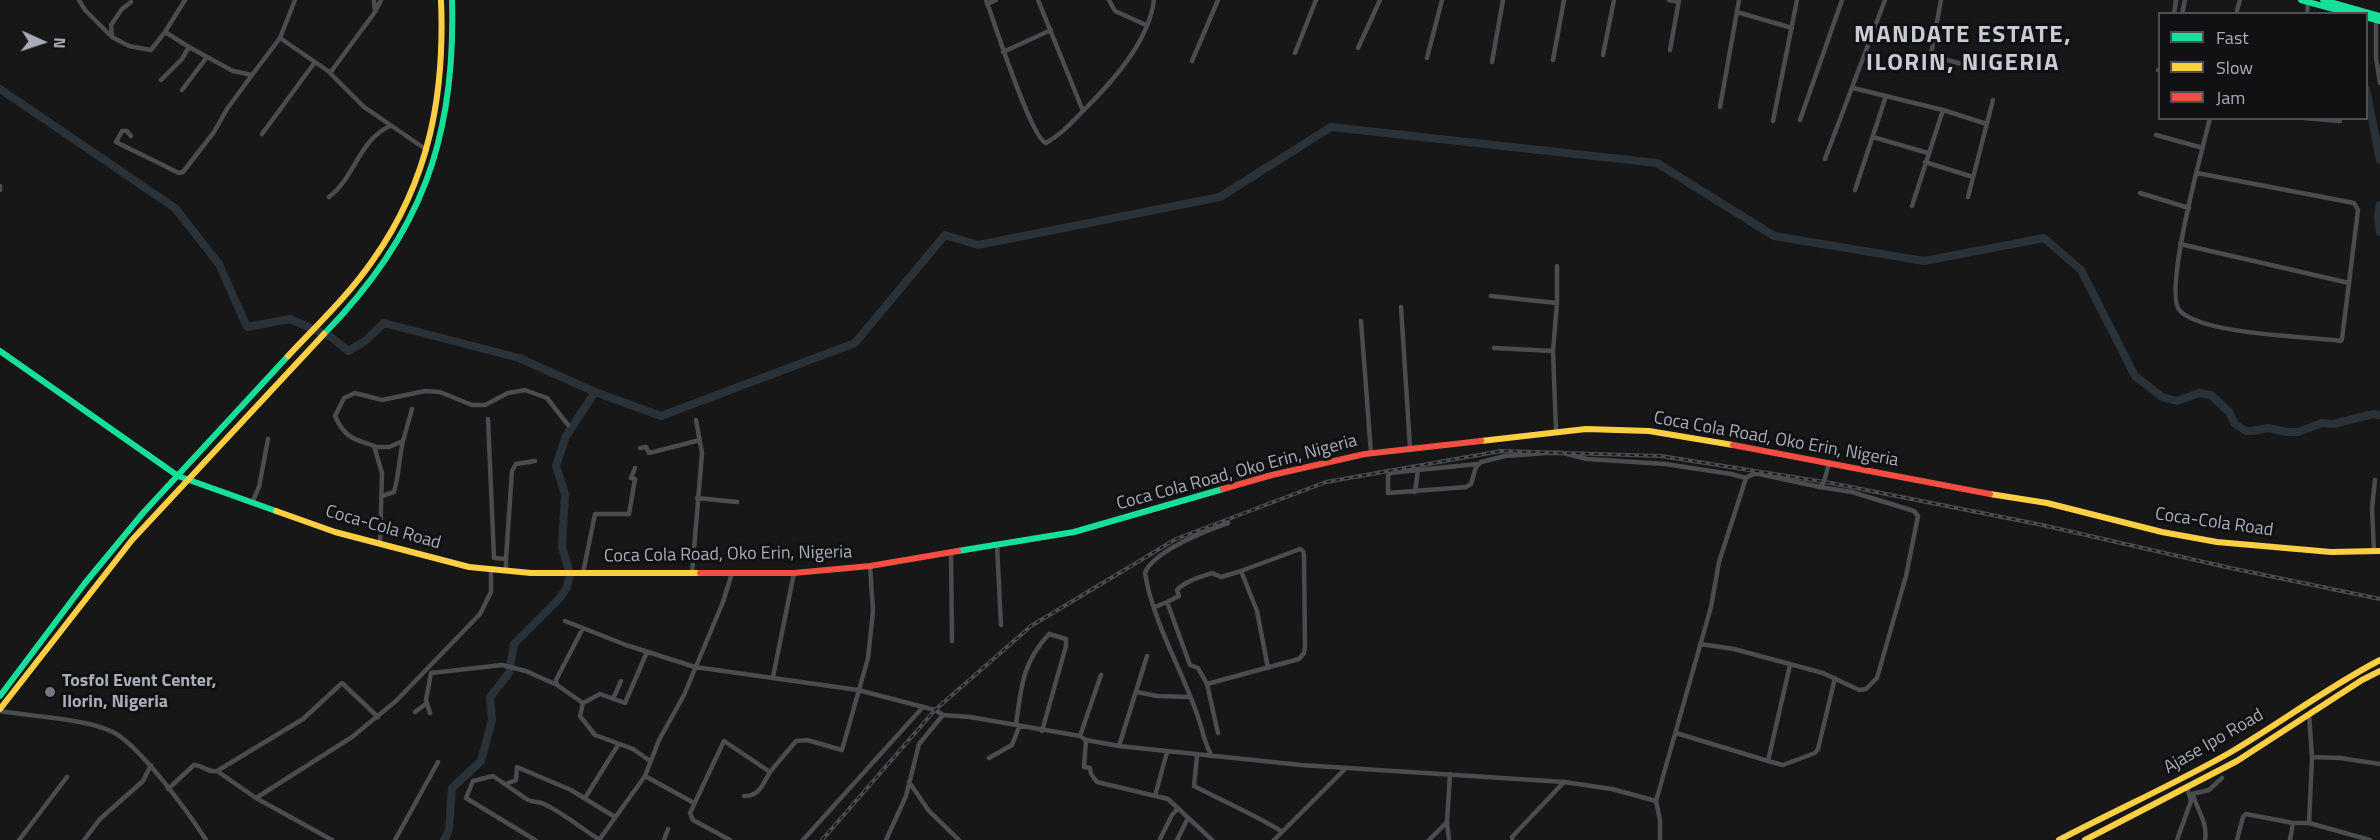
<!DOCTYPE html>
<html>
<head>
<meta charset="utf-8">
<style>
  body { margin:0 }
  #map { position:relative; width:2380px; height:840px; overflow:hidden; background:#171717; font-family:"Titillium Web",sans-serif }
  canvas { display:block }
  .legend { position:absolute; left:2158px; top:12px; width:210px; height:108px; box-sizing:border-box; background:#111113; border:2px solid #4d4f55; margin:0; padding:8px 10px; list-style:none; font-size:18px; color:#a8adb8 }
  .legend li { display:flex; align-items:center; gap:12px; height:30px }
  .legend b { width:30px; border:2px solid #4d4f55 }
  .north { position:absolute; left:12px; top:12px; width:60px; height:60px; -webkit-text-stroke:4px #111113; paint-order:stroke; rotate:93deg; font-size:16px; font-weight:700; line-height:24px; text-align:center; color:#a8adb8 }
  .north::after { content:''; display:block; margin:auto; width:21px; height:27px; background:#a8adb8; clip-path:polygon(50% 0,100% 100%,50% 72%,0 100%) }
</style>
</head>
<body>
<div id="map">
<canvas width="2380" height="840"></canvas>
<ul class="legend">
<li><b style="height:8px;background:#16e098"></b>Fast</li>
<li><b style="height:8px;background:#ffcf43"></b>Slow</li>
<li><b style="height:8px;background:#f24e42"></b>Jam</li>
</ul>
<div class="north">N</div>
</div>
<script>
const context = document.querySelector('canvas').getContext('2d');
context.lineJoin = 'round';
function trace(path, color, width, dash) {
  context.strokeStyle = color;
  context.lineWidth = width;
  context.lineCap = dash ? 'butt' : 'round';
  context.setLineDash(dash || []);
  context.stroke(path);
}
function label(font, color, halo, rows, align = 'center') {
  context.font = font + ' "Titillium Web",sans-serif';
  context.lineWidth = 6;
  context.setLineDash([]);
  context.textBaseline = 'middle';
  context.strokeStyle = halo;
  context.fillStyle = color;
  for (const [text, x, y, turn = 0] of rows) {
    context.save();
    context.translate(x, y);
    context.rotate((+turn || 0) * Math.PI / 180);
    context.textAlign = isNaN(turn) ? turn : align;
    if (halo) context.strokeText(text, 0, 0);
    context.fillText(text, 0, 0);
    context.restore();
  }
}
const river = new Path2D(`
  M 0,89 L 175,208 L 219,264 L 247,327 L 290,319 L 331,337 L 348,351 L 365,341 L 384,323 L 519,358 L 595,392 L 661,416 L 855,343 L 945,235 L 978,245 L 1220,197 L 1331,127 L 1657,163 L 1774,236 L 1924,261 L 2044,238 L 2081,270 L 2135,376 L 2162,397 L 2177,401 L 2199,393 L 2211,395 L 2229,412 L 2235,424 L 2246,431 L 2253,431 L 2268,428 L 2287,432 L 2298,432 L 2322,423 L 2333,424 L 2373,414 L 2380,415
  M 2366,89 L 2380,160
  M 2380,205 L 2378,217 L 2380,232
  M 444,840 L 449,830 L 452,788 L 481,761 L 492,720 L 490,697 L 509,673 L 514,644 L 560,598 L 567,587 L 570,574 L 562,547 L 565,494 L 556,466 L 566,436 L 595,392`);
const street = new Path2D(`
  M 79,0 L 85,10 L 110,35
  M 374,0 L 375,12 L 381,0
  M 986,0 C 994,21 1031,139 1046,143 C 1062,134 1072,122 1085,109 C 1113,81 1149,41 1154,0
  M 1038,0 L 1083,111
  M 1109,0 L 1115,11 L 1146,25
  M 1669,0 L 1679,2
  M 1941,0 L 1931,54 L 1935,57 L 1982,69
  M 131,2 L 122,9 L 111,25 L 112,37 L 129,46 L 151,50 L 165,32 L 189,47
  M 987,4 L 996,0
  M 1737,12 L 1792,28
  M 2174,14 L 2176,0
  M 2182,14 L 2185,0
  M 2236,14 L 2240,0
  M 2307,14 L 2308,2
  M 2376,20 L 2376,58 L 2380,83
  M 165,32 L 185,0
  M 280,38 L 315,62
  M 1358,48 L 1380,0
  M 1670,50 L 1679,0
  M 1003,52 L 1051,30
  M 1295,53 L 1316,0
  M 1603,55 L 1614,0
  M 1427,58 L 1442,0
  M 1553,60 L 1564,0
  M 1192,61 L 1218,0
  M 1492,62 L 1503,0
  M 2158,70 L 2160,71
  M 330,73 L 375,12
  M 252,75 L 280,38 L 295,0
  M 161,80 L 182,59 L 189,47 L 207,57
  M 1853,88 L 1943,110 L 1987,124
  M 1720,107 L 1739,0
  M 2304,118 L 2340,121
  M 1800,120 L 1842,0
  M 1773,121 L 1797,0
  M 262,134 L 315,62 L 328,71 L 364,107 L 427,150
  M 2156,135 L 2203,148
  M 131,136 L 127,131 L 122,131 L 116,142 L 179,173 L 183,172 L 214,132 L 227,109 L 252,75 L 233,71 L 207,57 L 182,90
  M 1873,137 L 1928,153
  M 1825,159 L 1885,0
  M 1925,162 L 1973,177
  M 2197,173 L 2354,203 L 2358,210 L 2349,283
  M 0,186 L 0,190
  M 1855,190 L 1886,96
  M 2140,193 L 2189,208
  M 329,197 C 355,177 359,140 390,126
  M 1968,197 L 1993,100
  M 1912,206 L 1943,110
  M 2180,244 L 2349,283 L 2342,339 L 2341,341 C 2305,336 2205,335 2180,311 C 2162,294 2203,147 2210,118
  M 1491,296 L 1557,303 L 1553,351 L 1556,431
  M 1557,303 L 1557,266
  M 1401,307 L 1410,448
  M 1361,321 L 1371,453
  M 1494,348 L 1553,351
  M 488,419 L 494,558 L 506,559 L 506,571
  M 374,447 L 389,447 L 403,441 L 412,409
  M 640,448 L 646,447 L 649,453 L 700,440
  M 1418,470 L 1390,473 L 1388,476 L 1388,493 L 1466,487 L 1471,484 L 1476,467 L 1481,462 L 1505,456 L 1547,453 L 1563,453 L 1587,459 L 1665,464 L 1731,474 L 1746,478
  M 1415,492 L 1418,470 L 1477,464
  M 382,496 L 394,492 C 399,475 399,458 403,441
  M 697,498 L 737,502
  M 252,503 L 259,487 L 268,439
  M 380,544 L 382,473 L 374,446 C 353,439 344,437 335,416 L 344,398 L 355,393 L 382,400 L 425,391 L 440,392 L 472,405 L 485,405 L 508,393 L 525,390 L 547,398 L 568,425
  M 997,545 L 1001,625
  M 951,552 L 952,641
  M 2374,552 L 2372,508 L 2375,480
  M 506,559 L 512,471 L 516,464 L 535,461
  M 583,573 L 595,514 L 629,514 L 635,479 L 631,478 L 635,468
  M 692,573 L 702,453 L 696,420
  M 1167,602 L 1179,596 L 1177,590 C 1185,581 1201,577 1212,573 L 1221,577 L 1241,571
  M 1155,607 L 1167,602 L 1190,665 L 1198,668 L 1207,684 L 1218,733
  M 565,621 L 626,645 L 695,667 L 858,690 L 935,710 L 943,715 L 970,717 L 1080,736 L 1086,740 L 1119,746 L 1301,765 L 1564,782 L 1612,789 L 1656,801
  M 583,628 L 556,680 L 557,685 L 583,703 L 580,716 L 595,735 L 633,749 L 650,761
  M 1700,644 L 1734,649 L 1823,673 L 1859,690 L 1866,689 L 1877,678 L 1906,576 L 1918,516 L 1914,511 L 1852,492 L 1820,487
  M 1790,665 L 1768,761 L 1783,765 L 1815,753 L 1818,749 L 1835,678
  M 431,673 L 502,665 L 526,671 L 557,685
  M 773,677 L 794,573
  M 1207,684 L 1299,659 L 1304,653 L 1305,647 L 1304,555 L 1303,551 L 1300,549 L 1241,571 L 1257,611 L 1268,668
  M 1136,692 L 1157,696 L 1190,697
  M 613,699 L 621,681
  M 583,703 L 600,694 L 625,703 L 647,652
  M 0,711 C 33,717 84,718 113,732 C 141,747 188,812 206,840
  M 415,712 L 427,703
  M 430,713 L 426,700 L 431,673
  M 1016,725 C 1021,688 1022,663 1049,634 L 1066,639 L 1066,646 L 1042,731
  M 1676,733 L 1768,761
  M 1080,736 L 1101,675
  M 1086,740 L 1084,767 L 1090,768 L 1091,774 L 1097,782 L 1168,799 L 1212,840
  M 1119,746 L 1147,656
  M 1197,756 L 1194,786 C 1223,801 1253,814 1281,831
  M 1212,756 C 1204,744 1203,730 1198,717 C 1182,669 1153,623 1145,573 C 1152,552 1207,530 1228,523
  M 2312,757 L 2340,758 L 2380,764
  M 989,758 L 1012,745 L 1019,727
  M 217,771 L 256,798 L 332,840
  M 645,776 L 694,803
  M 909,782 L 929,811 L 959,840
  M 506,784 L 516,780 L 517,767 L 571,790 L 615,817
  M 168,789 L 194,765 C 203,765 207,773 217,771 L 303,719 L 342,683 L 378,717
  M 2192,794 L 2209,790 L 2222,778
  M 2193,794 C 2197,811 2208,822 2205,840
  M 744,796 C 759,797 763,784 770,772
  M 1155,796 L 1167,752
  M 256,798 L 352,737 L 396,701 L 480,614 L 491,592 L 491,570
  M 585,798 L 618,745
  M 2309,823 L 2312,757 L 2309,714
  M 1160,839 L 1172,815 L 1178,808
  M 19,840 L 67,777
  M 84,840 L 100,819 L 143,781 L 151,765
  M 395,840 L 438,762
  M 535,840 L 466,798 L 473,781 L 493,776 L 528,800 C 535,803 540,801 546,805 C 565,814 582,829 600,840
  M 599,840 L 645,776 L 659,740 L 684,695 L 723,602 L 732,573
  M 664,840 L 668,829
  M 730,840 L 693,820 L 690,813 L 724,741 L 770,772 L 796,741 L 807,740 L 842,750 L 868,658 L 873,611 L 870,566
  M 803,840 L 923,707
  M 886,840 L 906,796 L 919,744 L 943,715
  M 1177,840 L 1188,818
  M 1274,840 L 1345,769
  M 1429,840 L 1447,822
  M 1449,840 L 1447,822 L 1450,774
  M 1512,840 L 1512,837 L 1564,782
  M 1660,840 L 1660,820 L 1656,801 L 1711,607 L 1719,562 L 1746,478 L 1753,474 L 1759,474 L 1820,487 L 1824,482 L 1829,463
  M 2177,840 L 2191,801 L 2187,787
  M 2237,840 L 2243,817 L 2246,814 L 2293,823 L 2309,823 L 2370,840
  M 2290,840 L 2293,823`);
const fast = new Path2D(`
  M 2301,0 L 2352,14
  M 2323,0 L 2380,16
  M 2366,17 L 2380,21
  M 324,334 C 421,235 456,138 452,0
  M 0,351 L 178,476 L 276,511
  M 958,551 L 1074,532 L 1223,489
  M 0,696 L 85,583 L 143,513 L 288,356`);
const slow = new Path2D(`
  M 288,356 C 317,325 349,295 373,260 C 429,181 445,95 441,0
  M 1481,441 L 1586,429 L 1649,431 L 1733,445
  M 1990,494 L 2047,503 L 2162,532 L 2217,542 L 2331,552 L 2380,551
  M 276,511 L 335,532 L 469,567 L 531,573 L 700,573
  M 0,709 L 132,540 L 324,334
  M 2059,840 C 2116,810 2175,784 2231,752 C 2282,722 2328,687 2380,660
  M 2085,840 L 2237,761 L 2362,680 L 2380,671`);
const jam = new Path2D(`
  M 1733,445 L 1990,494
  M 1223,489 L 1272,475 L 1365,454 L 1481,441
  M 700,573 L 794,573 L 870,566 L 958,551`);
const rail = new Path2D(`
  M 822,840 L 935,710 L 1031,626 L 1176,539 L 1326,482 L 1501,451 L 1661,456 L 1831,483 L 2042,525 L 2226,567 L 2380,599`);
const markers = [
  [50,692,6,"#757880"]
];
const streetNames = [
  ["Coca Cola Road, Oko Erin, Nigeria",1776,440,10],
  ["Coca Cola Road, Oko Erin, Nigeria",1237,473,-15],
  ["Coca-Cola Road",2214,523,8],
  ["Coca-Cola Road",383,528,16],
  ["Coca Cola Road, Oko Erin, Nigeria",728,555,-1],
  ["Ajase Ipo Road",2214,742,-30]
];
const poiNames = [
  ["Tosfol Event Center,",62,682],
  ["Ilorin, Nigeria",62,703]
];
const districtNames = [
  ["MANDATE ESTATE,",1963,36],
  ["ILORIN, NIGERIA",1963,64]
];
trace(river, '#2a3239', 8);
trace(street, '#4b4c50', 4.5);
trace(fast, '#16e098', 6);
trace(slow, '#ffcf43', 6);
trace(jam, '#f24e42', 6);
trace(rail, '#4b4c4f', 4);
trace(rail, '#111113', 1.5, [4.5]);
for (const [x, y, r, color] of markers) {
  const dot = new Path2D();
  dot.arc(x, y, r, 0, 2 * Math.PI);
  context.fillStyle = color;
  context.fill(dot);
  trace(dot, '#111113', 2);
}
label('18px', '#a8adb8', '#111113', streetNames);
label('bold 18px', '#a8adb8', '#111113', poiNames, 'left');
context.letterSpacing = '1.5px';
label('bold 24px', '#c9ccd4', '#111113', districtNames);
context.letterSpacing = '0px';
</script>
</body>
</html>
